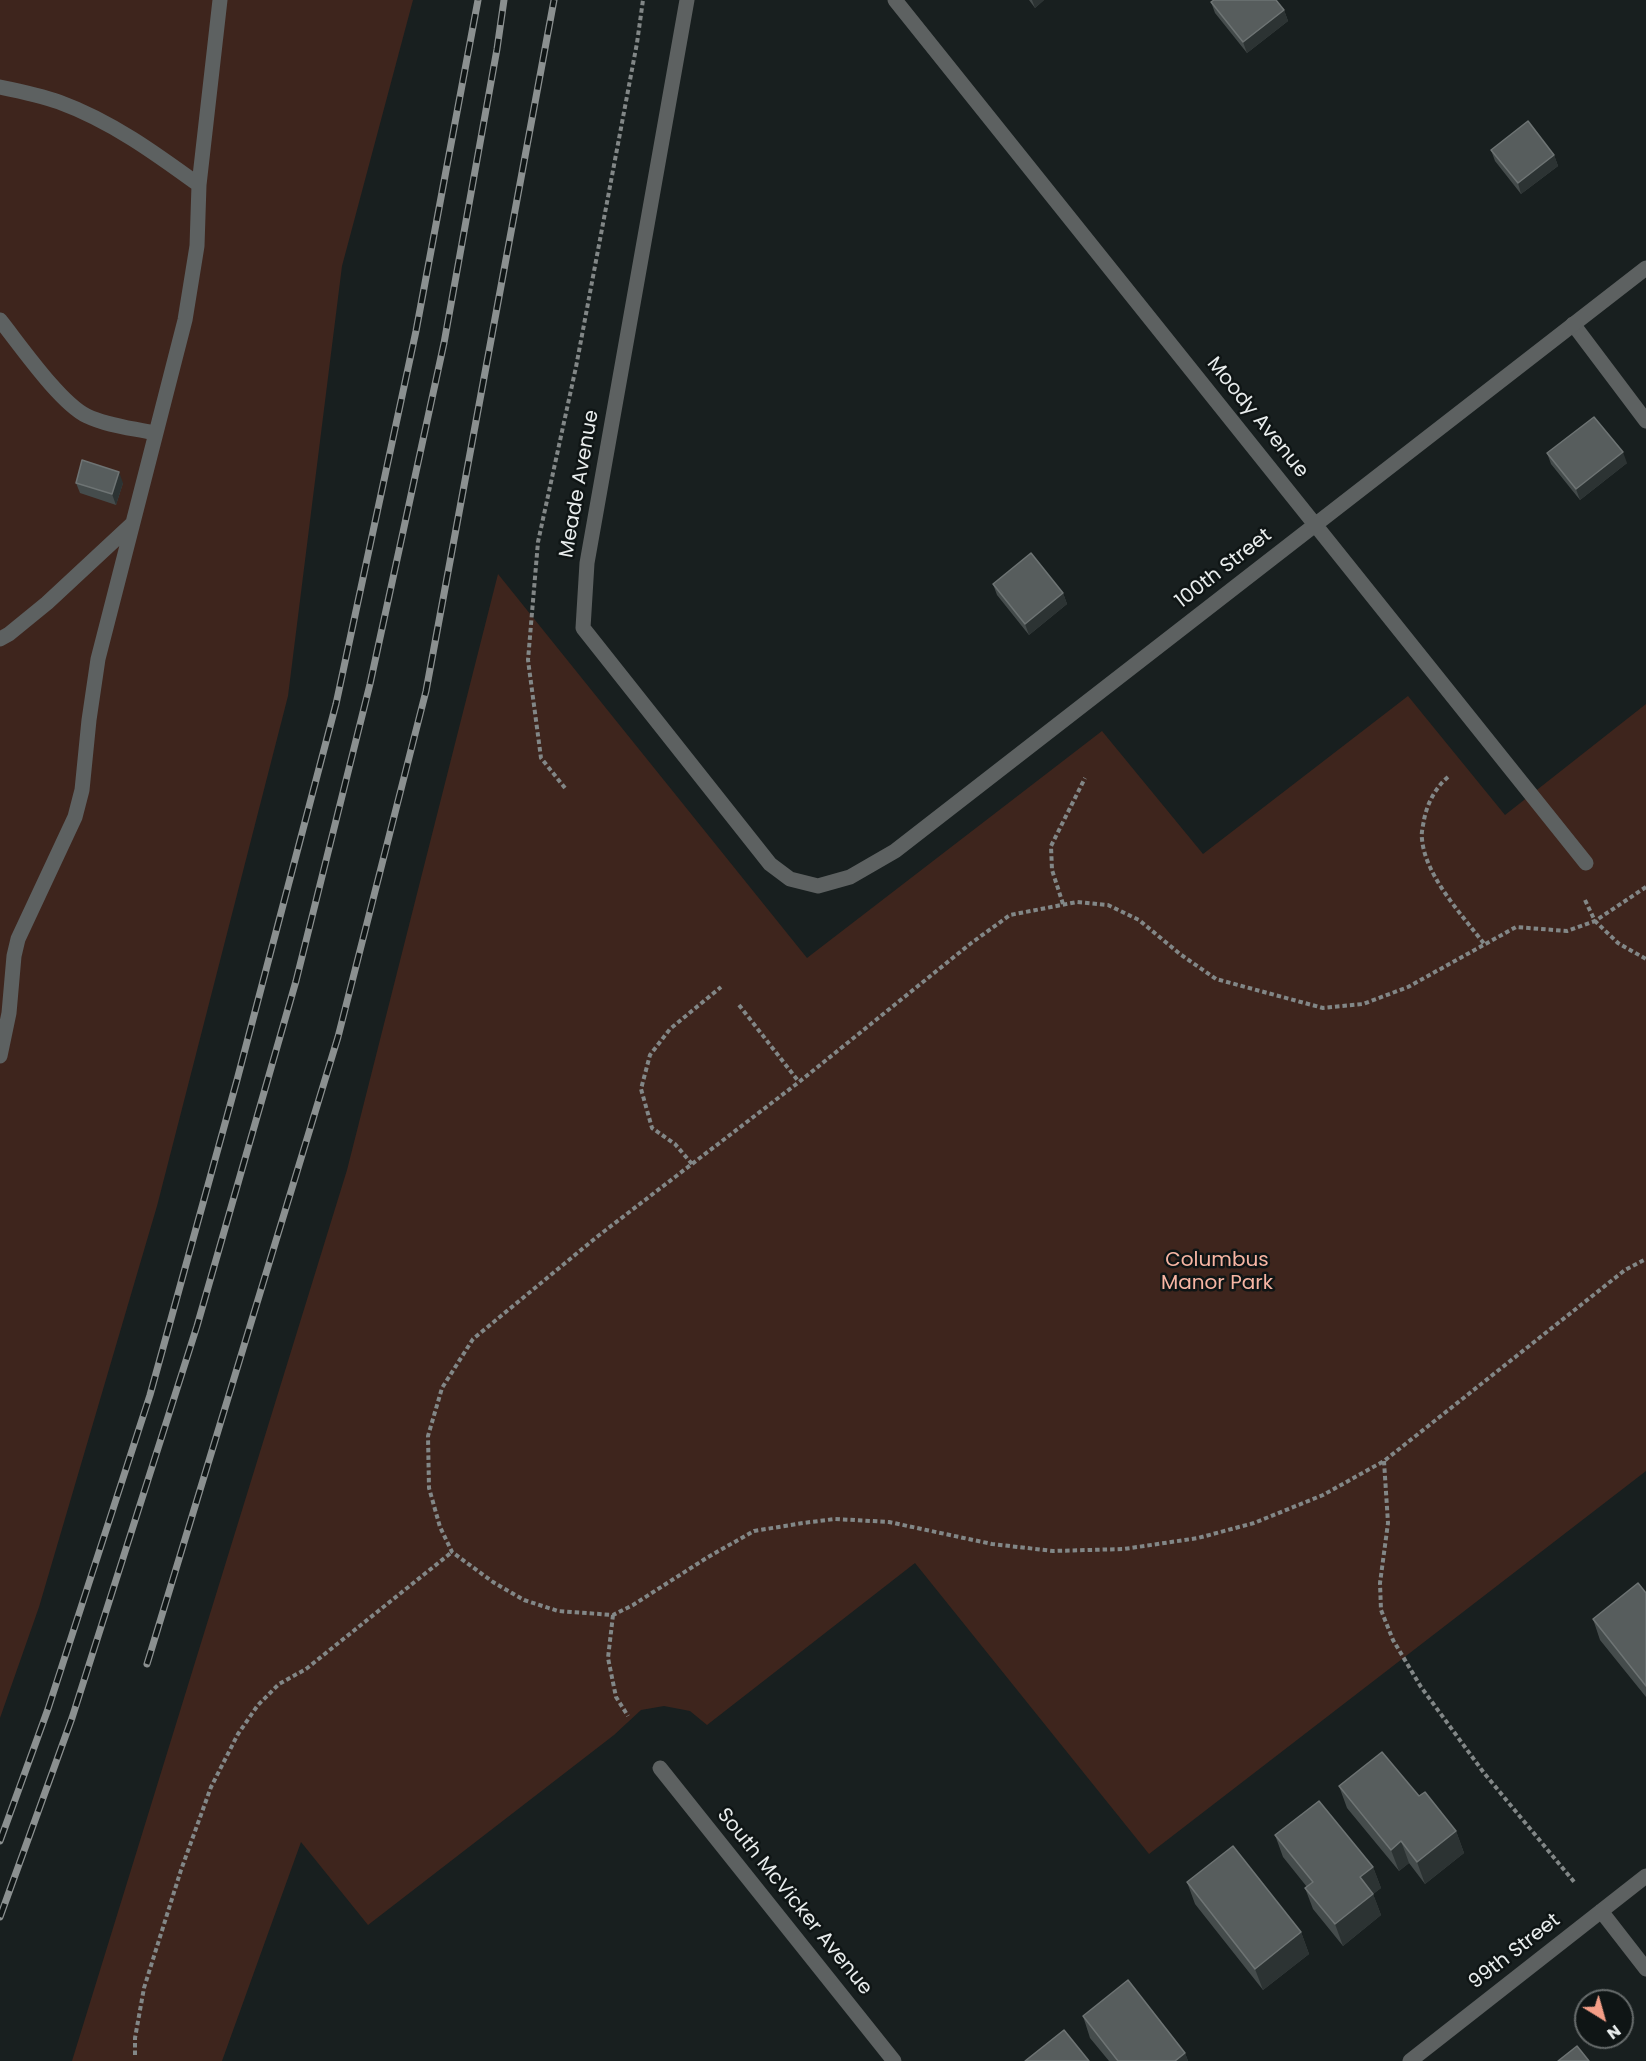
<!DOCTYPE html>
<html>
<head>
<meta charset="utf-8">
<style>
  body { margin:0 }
  #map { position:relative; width:1646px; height:2061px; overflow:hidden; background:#181f1f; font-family:Poppins,sans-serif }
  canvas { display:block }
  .north { position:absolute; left:1574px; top:1989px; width:60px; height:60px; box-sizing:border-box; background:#0f1515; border:2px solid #666b6b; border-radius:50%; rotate:143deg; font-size:16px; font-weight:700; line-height:24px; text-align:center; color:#e9eded }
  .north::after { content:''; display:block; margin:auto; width:21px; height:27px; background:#f49e87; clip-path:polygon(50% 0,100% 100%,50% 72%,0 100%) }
</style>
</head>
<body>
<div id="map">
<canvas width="1646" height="2061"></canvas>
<div class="north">N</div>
</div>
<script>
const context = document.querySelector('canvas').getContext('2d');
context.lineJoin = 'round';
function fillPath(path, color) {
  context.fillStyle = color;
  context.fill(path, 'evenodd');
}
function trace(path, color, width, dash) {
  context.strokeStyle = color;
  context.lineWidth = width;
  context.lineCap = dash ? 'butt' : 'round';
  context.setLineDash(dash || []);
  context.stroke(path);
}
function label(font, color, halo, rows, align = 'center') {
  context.font = font + ' Poppins,sans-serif';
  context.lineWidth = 5;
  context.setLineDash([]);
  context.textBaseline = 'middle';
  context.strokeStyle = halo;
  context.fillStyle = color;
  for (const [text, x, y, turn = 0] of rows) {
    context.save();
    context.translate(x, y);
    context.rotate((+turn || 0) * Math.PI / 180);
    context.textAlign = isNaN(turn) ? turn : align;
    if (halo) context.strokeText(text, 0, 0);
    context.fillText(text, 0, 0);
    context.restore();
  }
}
const green = new Path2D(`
  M 0,0 L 413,0 L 342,266 L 288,696 L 157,1206 L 39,1607 L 0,1718 Z
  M 498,574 L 807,958 L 1102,731 L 1203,854 L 1408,696 L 1505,815 L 1646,704 L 1646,1471 L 1149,1854 L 915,1563 L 707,1725 L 690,1711 L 664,1706 L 641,1710 L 614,1735 L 368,1925 L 301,1842 L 222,2061 L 72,2061 L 347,1170 Z`);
const path = new Path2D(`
  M 1448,777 C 1435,788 1427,804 1424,820 C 1423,826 1421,833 1422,839 C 1425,876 1463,916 1485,945
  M 565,788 L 541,758 L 528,660 L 538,542 L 576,367 L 637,43 L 643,0
  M 1646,887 L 1595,921 L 1567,931 L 1516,927 L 1408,987 L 1363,1004 L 1323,1008 L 1216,979 L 1180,954 L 1139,920 L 1108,905 L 1077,902 L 1010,915 L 970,944 L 799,1082 L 598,1236 L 473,1339 L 442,1388 L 428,1436 L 429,1488 L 440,1527 L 452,1552 L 493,1582 L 524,1600 L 558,1611 L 613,1615 L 633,1605 L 708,1557 L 754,1531 L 803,1523 L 835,1519 L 889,1522 L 992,1544 L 1053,1551 L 1124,1549 L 1198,1538 L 1254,1523 L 1323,1495 L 1384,1461 L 1625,1270 L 1646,1259
  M 1585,900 L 1595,921 L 1618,943 L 1646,959
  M 1063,904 L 1052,870 L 1051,846 L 1085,778
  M 739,1005 L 799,1082
  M 692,1164 L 675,1144 L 652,1128 L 641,1089 L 650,1055 L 670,1029 L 721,987
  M 1384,1461 L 1388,1523 L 1380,1583 L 1381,1610 L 1393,1640 L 1421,1687 L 1484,1773 L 1575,1883
  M 613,1615 L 608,1658 L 616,1697 L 628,1716
  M 135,2055 L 135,2038 L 144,1988 L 181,1870 L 211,1787 L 238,1734 L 258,1705 L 279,1684 L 306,1669 L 452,1552`);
const service = new Path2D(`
  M 0,87 C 20,91 40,95 59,102 C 111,121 155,153 199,185
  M 0,320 C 20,345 60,403 87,416 C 108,426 132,428 154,433
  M 1573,324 L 1646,421
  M 0,639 L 9,634 L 47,603 L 132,524
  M 0,1056 L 9,1013 L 14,956 L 18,939 L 75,817 L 82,790 L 89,720 L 98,659 L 185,320 L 197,246 L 199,185 L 220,0`);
const minor = new Path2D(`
  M 687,0 L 587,563 L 583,628 L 770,864 L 790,879 L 818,886 L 850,877 L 895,851 L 1646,268
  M 895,0 L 1586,863
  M 660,1768 L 894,2061
  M 1601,1911 L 1646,1969
  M 1410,2061 L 1646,1876`);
const rail = new Path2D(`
  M 147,1664 L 338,1037 L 426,691 L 554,0
  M 0,1841 L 48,1709 L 150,1395 L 237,1080 L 336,704 L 416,331 L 478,0
  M 0,1917 L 72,1718 L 197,1326 L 296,981 L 370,684 L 444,343 L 497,49 L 504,0`);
const wall = new Path2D(`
  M 1029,0 L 1044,0 L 1035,8 Z
  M 1211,2 L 1284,10 L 1288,21 L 1247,53 L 1215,13 Z
  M 1491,150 L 1554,155 L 1558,166 L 1521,194 L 1495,161 Z
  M 1547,453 L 1627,463 L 1580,500 L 1551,464 Z
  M 76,483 L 123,483 L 116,505 L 80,493 Z
  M 993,584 L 1063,593 L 1067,604 L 1029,635 L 997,595 Z
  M 1646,1593 L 1646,1697 L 1600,1640 L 1593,1619 Z
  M 1339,1786 L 1419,1796 L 1456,1831 L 1464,1853 L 1425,1884 L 1409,1863 L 1399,1871 L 1347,1808 Z
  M 1275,1835 L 1373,1867 L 1381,1888 L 1373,1894 L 1381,1915 L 1343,1946 L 1313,1909 L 1305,1888 L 1307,1887 L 1283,1857 Z
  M 1187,1882 L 1301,1932 L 1309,1954 L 1263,1990 L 1195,1904 Z
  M 1083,2016 L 1185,2053 L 1188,2061 L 1109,2061 L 1090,2038 Z`);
const shadedWall = new Path2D(`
  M 1032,0 L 1044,0 L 1035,8 Z
  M 1284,10 L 1288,21 L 1247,53 L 1243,42 Z
  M 1554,155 L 1558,166 L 1521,194 L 1518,183 Z
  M 1623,452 L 1627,463 L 1580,500 L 1576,489 Z
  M 119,472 L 123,483 L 116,505 L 112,494 Z
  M 1063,593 L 1067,604 L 1029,635 L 1025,624 Z
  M 1456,1831 L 1464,1853 L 1425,1884 L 1417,1862 Z
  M 1401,1841 L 1409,1863 L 1399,1871 L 1391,1850 Z
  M 1373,1867 L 1381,1888 L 1373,1894 L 1381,1915 L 1343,1946 L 1335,1924 L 1360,1877 Z
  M 1301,1932 L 1309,1954 L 1263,1990 L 1255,1969 Z
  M 1185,2053 L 1188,2061 L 1175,2061 Z`);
const building = new Path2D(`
  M 1214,0 L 1276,0 L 1284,10 L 1243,42 L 1211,2 Z
  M 1528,121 L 1554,155 L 1518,183 L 1491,150 Z
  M 1594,417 L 1623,452 L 1576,489 L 1547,453 Z
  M 82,460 L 119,472 L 112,494 L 76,483 Z
  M 1031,553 L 1063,593 L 1025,624 L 993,584 Z
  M 1638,1583 L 1646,1593 L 1646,1686 L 1593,1619 Z
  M 1382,1752 L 1419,1796 L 1425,1792 L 1456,1831 L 1417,1862 L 1401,1841 L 1391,1850 L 1339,1786 Z
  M 1319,1801 L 1373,1867 L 1360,1877 L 1373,1894 L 1335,1924 L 1305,1888 L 1313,1882 L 1275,1835 Z
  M 1233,1846 L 1301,1932 L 1255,1969 L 1187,1882 Z
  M 1128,1980 L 1185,2053 L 1175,2061 L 1118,2061 L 1083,2016 Z
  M 1064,2030 L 1089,2061 L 1025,2061 Z
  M 1577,2046 L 1589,2061 L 1558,2061 Z`);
const streetNames = [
  ["Moody Avenue",1257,418,51],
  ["Meade Avenue",580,484,-80],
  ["100th Street",1224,569,-38],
  ["South McVicker Avenue",794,1902,51],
  ["99th Street",1515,1952,-38]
];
const parkNames = [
  ["Columbus",1217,1261],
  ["Manor Park",1217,1284]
];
fillPath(green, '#3e251d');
trace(path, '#828787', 4, [4.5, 3]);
trace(service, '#5d6161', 15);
trace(minor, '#5d6161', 15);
trace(rail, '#8b9090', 7);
trace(rail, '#0f1515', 4.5, [14]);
fillPath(wall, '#454c4c');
fillPath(shadedWall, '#2c3333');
fillPath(building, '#575d5d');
trace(building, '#6e7474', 1.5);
label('20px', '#e9eded', '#0f1515', streetNames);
label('20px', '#f7b5a3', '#0f1515', parkNames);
</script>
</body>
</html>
